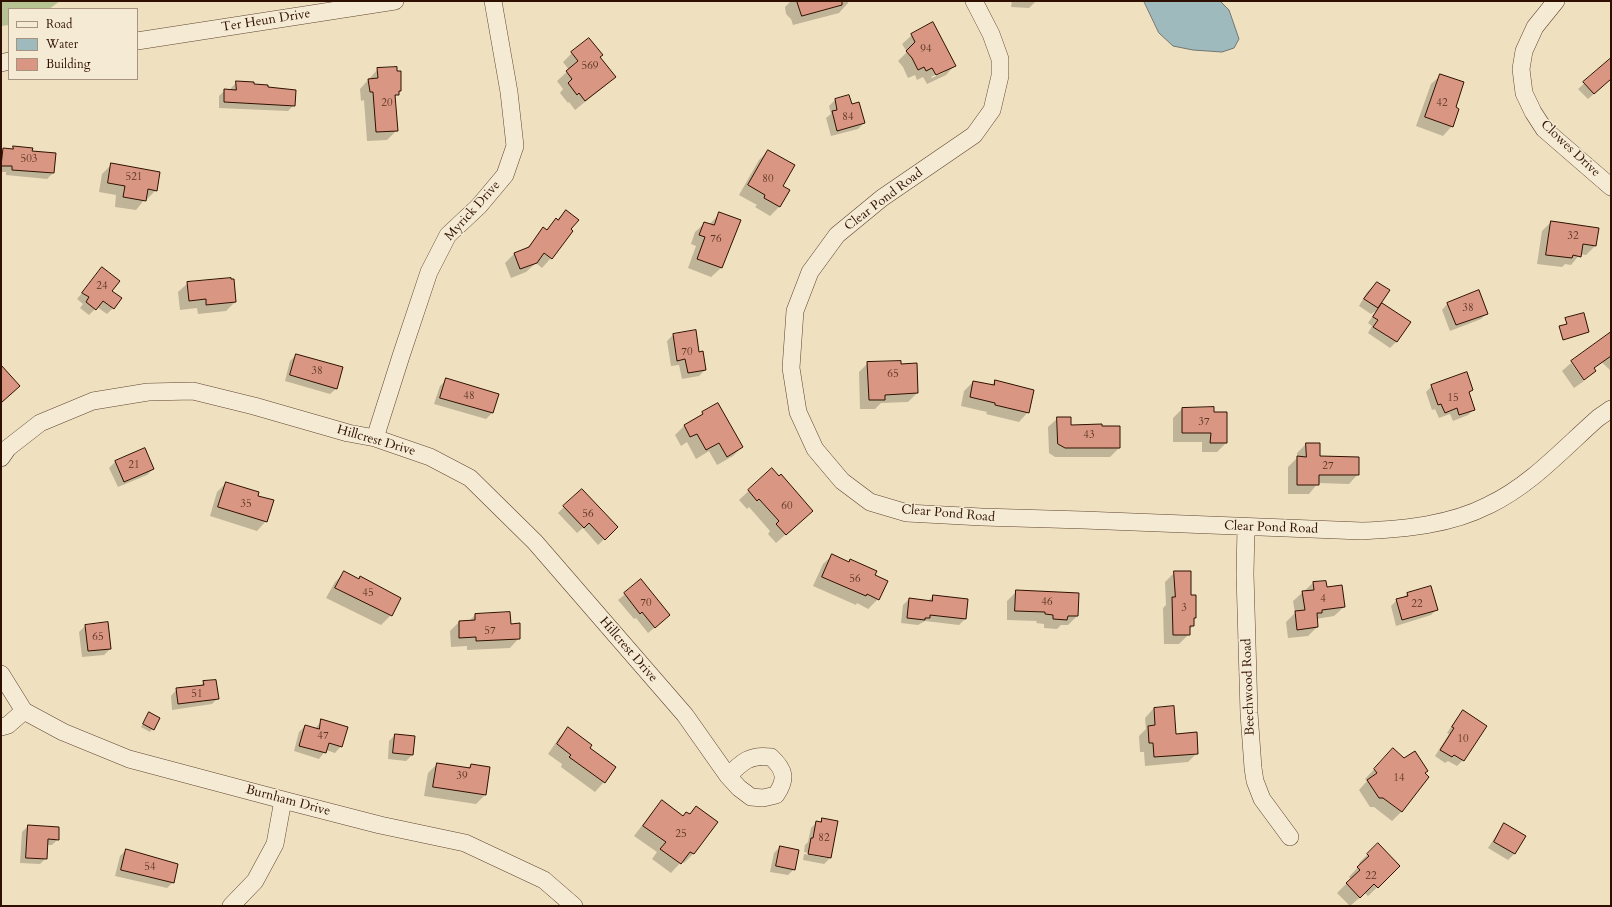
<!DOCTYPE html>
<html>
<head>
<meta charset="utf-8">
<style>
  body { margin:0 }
  #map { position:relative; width:1612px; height:907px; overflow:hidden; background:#efe0bf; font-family:Cardo,serif }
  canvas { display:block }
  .frame { position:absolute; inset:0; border:2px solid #2f1000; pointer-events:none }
  .legend { position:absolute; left:8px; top:8px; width:130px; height:72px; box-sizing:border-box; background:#f5ebd5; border:1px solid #a69380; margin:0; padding:5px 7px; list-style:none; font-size:12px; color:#2f1000 }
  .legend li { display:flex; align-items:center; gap:8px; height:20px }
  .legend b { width:20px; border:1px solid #a69380 }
</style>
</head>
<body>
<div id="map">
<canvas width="1612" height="907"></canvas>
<div class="frame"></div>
<ul class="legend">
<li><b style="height:5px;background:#f5ebd5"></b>Road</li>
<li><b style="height:11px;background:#9fbabd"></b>Water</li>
<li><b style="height:11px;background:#d99783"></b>Building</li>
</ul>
</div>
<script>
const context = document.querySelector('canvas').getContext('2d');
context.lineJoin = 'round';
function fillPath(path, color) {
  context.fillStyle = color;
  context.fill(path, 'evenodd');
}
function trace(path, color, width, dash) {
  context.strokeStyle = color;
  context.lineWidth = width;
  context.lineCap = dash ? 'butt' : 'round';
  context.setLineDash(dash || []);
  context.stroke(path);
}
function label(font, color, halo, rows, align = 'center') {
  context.font = font + ' Cardo,serif';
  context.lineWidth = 3;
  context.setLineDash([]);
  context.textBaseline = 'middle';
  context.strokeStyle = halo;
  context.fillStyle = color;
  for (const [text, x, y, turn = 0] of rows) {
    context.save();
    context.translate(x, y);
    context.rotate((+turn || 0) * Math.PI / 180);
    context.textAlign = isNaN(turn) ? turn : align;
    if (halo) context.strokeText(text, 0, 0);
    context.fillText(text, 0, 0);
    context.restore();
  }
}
const green = new Path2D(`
  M 1,1 L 60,1 L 49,9 L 9,9 L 9,25 L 1,26 Z`);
const water = new Path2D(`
  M 1144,1 L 1220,1 L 1229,10 L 1239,39 L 1234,48 L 1222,52 L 1193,50 L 1173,46 L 1159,33 Z`);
const shadow = new Path2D(`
  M 791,1 L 848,1 L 848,3 L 839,13 L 793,25 L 791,19 L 786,14 L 785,7 Z
  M 1012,1 L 1036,1 L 1029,8 L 1011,7 Z
  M 912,35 L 955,65 L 946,75 L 927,84 L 923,77 L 917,80 L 915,75 L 908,78 L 903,67 L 898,61 L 907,52 L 902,44 ZM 945,70 L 945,72 L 932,78 L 931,77 Z
  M 572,53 L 599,57 L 615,77 L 605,86 L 575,110 L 569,102 L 568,103 L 560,93 L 563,89 L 557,81 L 569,70 L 563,62 Z
  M 1607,63 L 1611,68 L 1611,79 L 1588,99 L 1578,89 Z
  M 378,69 L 400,91 L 394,98 L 397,130 L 387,140 L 367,141 L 364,100 L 361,101 L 360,89 Z
  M 1441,75 L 1454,108 L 1452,126 L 1443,136 L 1416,126 L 1431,84 Z
  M 237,82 L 267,88 L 294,105 L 288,111 L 219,108 L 219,96 L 225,90 L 231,91 L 231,88 Z
  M 849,96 L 851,105 L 864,123 L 858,129 L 831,136 L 826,118 L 831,114 L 829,106 L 835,100 Z
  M 14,147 L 31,152 L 53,173 L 47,179 L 6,175 L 6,172 L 1,172 L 1,151 L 3,149 L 11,150 Z
  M 768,151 L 782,187 L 788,191 L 779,207 L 770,216 L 755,207 L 757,205 L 739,195 L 759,160 Z
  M 111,165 L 156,190 L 147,199 L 145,199 L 136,210 L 115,207 L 116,195 L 99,192 L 102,174 Z
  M 566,211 L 570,230 L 572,231 L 551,258 L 542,268 L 536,263 L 526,272 L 511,278 L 505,263 L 514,254 L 526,249 L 544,229 L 546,230 Z
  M 720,213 L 739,220 L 721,268 L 711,277 L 688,268 L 696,246 L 691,244 L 695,232 L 705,223 L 709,225 Z
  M 1551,222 L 1598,228 L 1595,246 L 1586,255 L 1580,254 L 1571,265 L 1565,264 L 1562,267 L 1537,264 L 1542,231 Z
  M 102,268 L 111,291 L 113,308 L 107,314 L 97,307 L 89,315 L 80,308 L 83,304 L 77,299 Z
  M 233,280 L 235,302 L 226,311 L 198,314 L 197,308 L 180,310 L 178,292 L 188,283 Z
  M 1377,283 L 1388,291 L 1377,308 L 1382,305 L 1409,322 L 1396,342 L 1390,348 L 1368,333 L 1372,326 L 1368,323 L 1376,311 L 1371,314 L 1359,306 L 1367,292 Z
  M 1448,303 L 1487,313 L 1481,319 L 1450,331 L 1442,310 Z
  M 1611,334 L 1611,371 L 1590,351 Z
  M 673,335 L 698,353 L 705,370 L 699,376 L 682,379 L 679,365 L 671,366 L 667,341 Z
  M 296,355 L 337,388 L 330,394 L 285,381 L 290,361 Z
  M 868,363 L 917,393 L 908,402 L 881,403 L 875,409 L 860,409 L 859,372 Z
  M 1571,363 L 1584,381 L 1574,388 L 1562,371 Z
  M 446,380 L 498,394 L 492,413 L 486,419 L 434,404 L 440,386 Z
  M 995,381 L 1028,412 L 1019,422 L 986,414 L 987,412 L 961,406 L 964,391 L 973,382 L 991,386 Z
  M 1432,386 L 1472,390 L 1468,394 L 1474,409 L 1468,415 L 1453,421 L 1450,414 L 1439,418 L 1435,409 L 1432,410 L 1426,392 Z
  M 718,404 L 742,447 L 733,456 L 717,465 L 709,451 L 696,459 L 687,442 L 681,446 L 675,435 L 684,426 Z
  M 1182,409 L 1226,443 L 1217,452 L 1202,452 L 1202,442 L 1173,442 L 1173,418 Z
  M 1058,418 L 1070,426 L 1119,448 L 1110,457 L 1055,457 L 1049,453 L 1048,427 Z
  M 1306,444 L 1319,457 L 1358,474 L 1349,484 L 1318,483 L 1309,494 L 1288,494 L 1288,467 L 1297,458 L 1297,453 Z
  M 145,450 L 153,469 L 147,475 L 118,487 L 109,468 L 115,462 Z
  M 772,469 L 802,520 L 776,543 L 768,534 L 770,531 L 749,507 L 747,509 L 739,500 Z
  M 226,483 L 257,496 L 266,521 L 257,531 L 210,516 L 217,492 Z
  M 581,490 L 617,527 L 598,545 L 583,528 L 577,533 L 558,513 Z
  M 833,555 L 848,562 L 851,560 L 874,575 L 878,599 L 868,609 L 857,603 L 856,605 L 813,586 L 823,564 Z
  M 1175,572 L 1190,596 L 1195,617 L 1193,620 L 1193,626 L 1189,630 L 1189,634 L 1179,644 L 1164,644 L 1163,608 L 1166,605 L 1165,582 Z
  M 344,573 L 358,580 L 391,615 L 381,625 L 326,598 L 335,582 Z
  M 641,581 L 663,621 L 648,633 L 636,618 L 634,619 L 618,600 Z
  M 1313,583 L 1326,588 L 1344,607 L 1334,616 L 1316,619 L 1317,627 L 1308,636 L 1288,638 L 1286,622 L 1295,613 L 1293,601 Z
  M 1017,591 L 1078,594 L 1077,616 L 1068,625 L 1061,625 L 1057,629 L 1044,628 L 1044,624 L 1036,623 L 1037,621 L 1007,620 L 1007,601 Z
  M 1407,594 L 1437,609 L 1431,615 L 1396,626 L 1391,606 L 1397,600 L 1403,598 Z
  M 933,596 L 967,600 L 965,619 L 959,625 L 925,621 L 918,625 L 901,623 L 903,605 L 909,599 L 928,601 Z
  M 475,615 L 510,625 L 519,638 L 510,648 L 467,650 L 467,646 L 451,647 L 450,631 L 459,622 L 469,621 Z
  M 85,626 L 110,649 L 104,655 L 82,657 L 79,632 Z
  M 204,682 L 218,698 L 212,704 L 172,710 L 171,696 L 177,689 L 199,687 Z
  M 1154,708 L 1175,735 L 1197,753 L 1188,762 L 1145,766 L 1144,752 L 1140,752 L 1139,736 L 1146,729 L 1145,718 Z
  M 1463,712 L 1463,760 L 1457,766 L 1448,761 L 1445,763 L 1435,756 L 1449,734 L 1447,733 L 1457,718 Z
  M 149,713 L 159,719 L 150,732 L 141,727 Z
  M 322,720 L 341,746 L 335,753 L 326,750 L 319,759 L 294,751 L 299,732 L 305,726 L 315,729 Z
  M 569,729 L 588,748 L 615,767 L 604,782 L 595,792 L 561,767 L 562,764 L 548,754 L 559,738 Z
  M 395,735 L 412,755 L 406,761 L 388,759 L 389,741 Z
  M 1393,749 L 1404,759 L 1424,773 L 1402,811 L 1392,821 L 1374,807 L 1370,807 L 1359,790 L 1367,781 L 1365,779 Z
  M 437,764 L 468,768 L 471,765 L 485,795 L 476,804 L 424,796 L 428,773 Z
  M 662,802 L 683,817 L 689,815 L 696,807 L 716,822 L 693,854 L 684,863 L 682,861 L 671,873 L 652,859 L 657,852 L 634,836 L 653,811 Z
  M 823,819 L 830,858 L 824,864 L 803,860 L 804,854 L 827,858 L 827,856 L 804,852 L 805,845 L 808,842 L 811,828 L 817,822 L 819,823 Z
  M 1505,825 L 1524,836 L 1514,854 L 1508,860 L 1488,848 L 1499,831 Z
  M 28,826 L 58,839 L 52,845 L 47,845 L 46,858 L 40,864 L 20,863 L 22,832 Z
  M 1378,844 L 1390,875 L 1368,896 L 1365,893 L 1350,906 L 1337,893 L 1351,879 L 1349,877 L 1360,865 L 1359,863 Z
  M 780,847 L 794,869 L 788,875 L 770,872 L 774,853 Z
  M 126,850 L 173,882 L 167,888 L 115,876 L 120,856 Z`);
const building = new Path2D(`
  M 797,1 L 842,1 L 842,5 L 802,16 Z
  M 933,22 L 956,66 L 936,75 L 932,68 L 926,71 L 924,67 L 918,70 L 912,58 L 906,51 L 915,42 L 911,34 Z
  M 589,38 L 603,55 L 600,57 L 616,77 L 585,101 L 579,93 L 577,95 L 568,83 L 572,79 L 566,71 L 578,61 L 571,52 Z
  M 1611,58 L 1611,79 L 1594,94 L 1583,82 Z
  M 397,67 L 397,71 L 401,71 L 401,91 L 399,91 L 399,95 L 395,95 L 398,131 L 376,132 L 373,92 L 370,92 L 368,79 L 378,78 L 377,68 Z
  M 1440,74 L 1464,82 L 1456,107 L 1459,109 L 1453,127 L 1425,117 Z
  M 236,81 L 254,82 L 254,84 L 268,85 L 268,87 L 296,90 L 295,106 L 224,102 L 224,89 L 236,90 Z
  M 849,95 L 852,104 L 859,102 L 865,123 L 837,131 L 832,111 L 837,110 L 835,99 Z
  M 13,146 L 33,148 L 32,151 L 56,153 L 54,173 L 12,170 L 12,166 L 1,166 L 3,148 L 13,149 Z
  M 768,150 L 795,165 L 783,186 L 790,190 L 780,207 L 764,198 L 765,195 L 748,185 Z
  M 111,163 L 160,172 L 157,191 L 148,189 L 146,201 L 123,197 L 125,186 L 108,183 Z
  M 566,210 L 579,220 L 571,229 L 573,231 L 552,259 L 544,253 L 537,263 L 520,269 L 514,253 L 529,247 L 543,227 L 547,230 L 556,218 L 558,220 Z
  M 719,212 L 741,220 L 722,268 L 697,259 L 705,237 L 699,235 L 704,222 L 714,225 Z
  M 1551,221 L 1599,228 L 1596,246 L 1583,244 L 1581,257 L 1573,255 L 1572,258 L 1546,255 Z
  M 102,267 L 120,281 L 112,291 L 122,298 L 114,309 L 103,301 L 96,310 L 86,302 L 89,297 L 82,293 Z
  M 231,278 L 231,279 L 234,279 L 236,302 L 206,305 L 206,299 L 189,301 L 187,282 Z
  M 1377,282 L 1390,290 L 1378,308 L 1364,299 Z
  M 1479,290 L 1488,314 L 1456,325 L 1447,303 Z
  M 1382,303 L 1411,322 L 1397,342 L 1373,327 L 1378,320 L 1373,317 Z
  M 1584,313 L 1589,332 L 1563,340 L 1559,326 L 1567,324 L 1565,318 Z
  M 696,330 L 699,352 L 703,351 L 706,370 L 688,373 L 685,359 L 677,361 L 673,334 Z
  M 1611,332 L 1611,356 L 1594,368 L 1596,371 L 1584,380 L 1571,361 Z
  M 296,354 L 343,367 L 337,389 L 290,375 Z
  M 901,361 L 901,364 L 917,363 L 918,393 L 885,395 L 885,400 L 869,400 L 867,362 Z
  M 1,365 L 20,386 L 1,403 Z
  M 1467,372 L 1473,390 L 1469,392 L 1475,410 L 1459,415 L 1457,408 L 1445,413 L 1441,404 L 1438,405 L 1431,385 Z
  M 446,378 L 499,394 L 493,413 L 440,398 Z
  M 995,380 L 1034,390 L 1029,413 L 995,405 L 995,403 L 970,397 L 973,381 L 994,385 Z
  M 718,403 L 743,447 L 727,457 L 719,443 L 706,450 L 697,434 L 690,437 L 684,425 L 703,414 L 702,412 Z
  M 1214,407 L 1214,412 L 1227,412 L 1227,443 L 1210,443 L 1211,433 L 1182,433 L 1182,408 Z
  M 1057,417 L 1071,417 L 1071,425 L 1102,424 L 1102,426 L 1120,426 L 1120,448 L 1065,448 L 1058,444 Z
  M 1306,443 L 1320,443 L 1320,456 L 1359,457 L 1359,475 L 1319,475 L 1319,485 L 1297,485 L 1297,456 L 1306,457 Z
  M 145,448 L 154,469 L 124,482 L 115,461 Z
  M 772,468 L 779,476 L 781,474 L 813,511 L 786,535 L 776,524 L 779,521 L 759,499 L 757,501 L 748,490 Z
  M 226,482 L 259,492 L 258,496 L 274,500 L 267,522 L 218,507 Z
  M 582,489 L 618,527 L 605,540 L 589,523 L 584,528 L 563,506 Z
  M 832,554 L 849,562 L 850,559 L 877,571 L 875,575 L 888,581 L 879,600 L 867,594 L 866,596 L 822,577 Z
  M 344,571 L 359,579 L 360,576 L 401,598 L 392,616 L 335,588 Z
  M 1174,571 L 1191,571 L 1191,595 L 1196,595 L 1196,618 L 1194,618 L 1194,626 L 1190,626 L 1190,635 L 1173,635 L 1172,597 L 1175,597 Z
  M 641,579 L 670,615 L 655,628 L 642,612 L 640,614 L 624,593 Z
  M 1326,581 L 1327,587 L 1342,585 L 1345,607 L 1322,610 L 1322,613 L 1317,613 L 1318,627 L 1297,630 L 1295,611 L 1305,610 L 1302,591 L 1314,590 L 1313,582 Z
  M 1431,586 L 1438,610 L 1402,620 L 1396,599 L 1408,596 L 1407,593 Z
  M 1016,590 L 1079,593 L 1078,616 L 1068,616 L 1067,620 L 1053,619 L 1053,615 L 1045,614 L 1045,612 L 1015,611 Z
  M 933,595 L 968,599 L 966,619 L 930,615 L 930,618 L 925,618 L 925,620 L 907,618 L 909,598 L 932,601 Z
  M 510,612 L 511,624 L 520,623 L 520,639 L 476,641 L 476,637 L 459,638 L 459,621 L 475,620 L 475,614 Z
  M 108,622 L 111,649 L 88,651 L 85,625 Z
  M 216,680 L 219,699 L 178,704 L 176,688 L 204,685 L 203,681 Z
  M 1174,706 L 1176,734 L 1197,732 L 1198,754 L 1154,757 L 1153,743 L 1149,743 L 1148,726 L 1155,725 L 1154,708 Z
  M 1463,710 L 1487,726 L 1464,761 L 1454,755 L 1452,757 L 1440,750 L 1454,728 L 1452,727 Z
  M 149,712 L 160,718 L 154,730 L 143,724 Z
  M 321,719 L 348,727 L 342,747 L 329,743 L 326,753 L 299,746 L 305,725 L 319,729 Z
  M 568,727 L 592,745 L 590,748 L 616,767 L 605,783 L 569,757 L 571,755 L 557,744 Z
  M 395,734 L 415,736 L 413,755 L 393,753 Z
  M 1393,748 L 1404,758 L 1415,751 L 1428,771 L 1425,773 L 1429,777 L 1402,812 L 1383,798 L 1379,798 L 1367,780 L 1377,773 L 1374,769 Z
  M 437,763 L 470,768 L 471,764 L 490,767 L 486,795 L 433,787 Z
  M 662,800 L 683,816 L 686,812 L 690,814 L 696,806 L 718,822 L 694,854 L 690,852 L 681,864 L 660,849 L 666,842 L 643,826 Z
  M 822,818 L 838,821 L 831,858 L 808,854 L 811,838 L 813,838 L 816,821 L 821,822 Z
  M 1504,823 L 1526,836 L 1515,854 L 1494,842 Z
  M 28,825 L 59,827 L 59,840 L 48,839 L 47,859 L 26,858 Z
  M 1378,843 L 1400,866 L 1378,888 L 1374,884 L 1360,898 L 1346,883 L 1360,870 L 1357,867 L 1369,856 L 1367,854 Z
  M 780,846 L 799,850 L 795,870 L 776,866 Z
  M 126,849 L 178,864 L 174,883 L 121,870 Z`);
const street = new Path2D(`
  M 974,1 L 991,34 L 1000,59 L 1000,76 L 992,110 L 974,135 L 882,198 L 837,235 L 810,272 L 795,311 L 791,368 L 798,412 L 815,449 L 842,481 L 870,502 L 907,513 L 982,517 L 1083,520 L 1362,531 C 1405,529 1450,525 1489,505 C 1531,485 1564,448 1598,418 L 1611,409
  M 1556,1 L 1535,27 L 1524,51 L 1521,69 L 1524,93 L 1533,112 L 1544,129 L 1611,187
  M 137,41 L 395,1
  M 1,63 L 9,61
  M 375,438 L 401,356 L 429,272 L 448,235 L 479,206 L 505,175 L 515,146 L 509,92 L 493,1
  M 1,458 L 8,448 L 40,423 L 93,401 L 148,392 L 193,391 L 254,406 L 348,433 L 375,438 L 430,457 L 470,478 L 535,542 L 685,715 L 728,776 L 739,788 L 751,797 L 763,798 L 776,795 C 787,779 785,770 771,757 C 750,754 742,762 728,776
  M 1246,527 L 1245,574 L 1249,713 L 1253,768 L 1255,781 L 1262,799 L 1290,837
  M 1,674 L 24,711
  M 1,727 L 8,725 L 24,711 L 63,732 L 129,759 L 283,800 L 380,825 L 465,843 L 544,880 L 574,906
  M 231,906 L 255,881 L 275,844 L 283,800`);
const numberNames = [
  ["94",926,49],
  ["569",590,66],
  ["20",387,103],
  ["42",1442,103],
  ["84",848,117],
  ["503",29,159],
  ["521",134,177],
  ["80",768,179],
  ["32",1573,236],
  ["76",716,239],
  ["24",102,286],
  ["38",1468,308],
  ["70",687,352],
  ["38",317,371],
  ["65",893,374],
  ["48",469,396],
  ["15",1453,398],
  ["37",1204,422],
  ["43",1089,435],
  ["21",134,465],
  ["27",1328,466],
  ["35",246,504],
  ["60",787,506],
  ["56",588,514],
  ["56",855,579],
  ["45",368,593],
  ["4",1323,599],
  ["46",1047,602],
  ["70",646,603],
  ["22",1417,604],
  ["3",1184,608],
  ["57",490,631],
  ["65",98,637],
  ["51",197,694],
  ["47",323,736],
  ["10",1463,739],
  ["39",462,776],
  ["14",1399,778],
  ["25",681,834],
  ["82",824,838],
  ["54",150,867],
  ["22",1371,876]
];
const streetNames = [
  ["Ter Heun Drive",266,21,-9],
  ["Clowes Drive",1570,149,43],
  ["Clear Pond Road",884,200,-37],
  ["Myrick Drive",473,211,-48],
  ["Hillcrest Drive",376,441,16],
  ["Clear Pond Road",948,514,5],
  ["Clear Pond Road",1271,528,2],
  ["Hillcrest Drive",628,650,49],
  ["Beechwood Road",1249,687,-92],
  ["Burnham Drive",288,801,15]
];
fillPath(green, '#b7c293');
fillPath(water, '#9fbabd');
trace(water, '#727671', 1);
fillPath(shadow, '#0003');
fillPath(building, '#d99783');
trace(building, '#2f1000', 1);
trace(street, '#5f4430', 18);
trace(street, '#f5ebd5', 17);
label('11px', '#5a3221', null, numberNames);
label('13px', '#2f1000', '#f5ebd5', streetNames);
</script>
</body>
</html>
